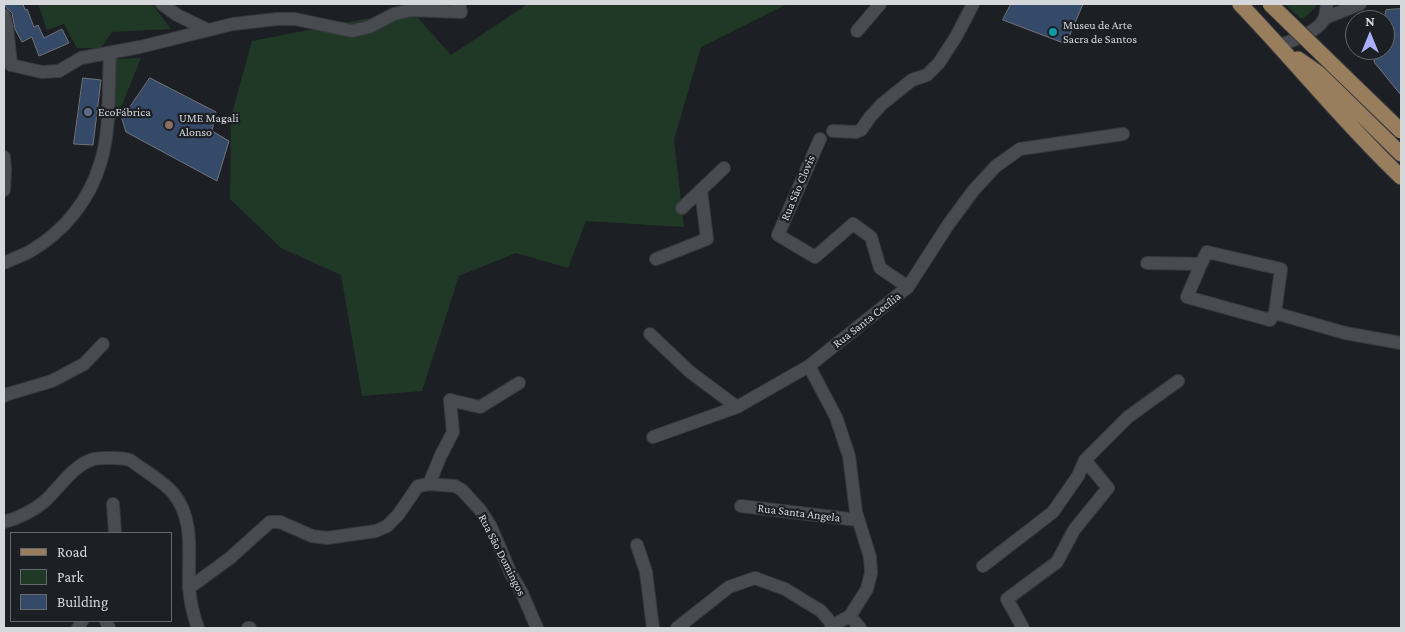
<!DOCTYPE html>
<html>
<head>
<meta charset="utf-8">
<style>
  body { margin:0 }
  #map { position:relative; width:1405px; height:632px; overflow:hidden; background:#1c1f23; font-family:"Crimson Pro",serif }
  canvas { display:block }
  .frame { position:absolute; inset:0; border:5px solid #d5d7da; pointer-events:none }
  .legend { position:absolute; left:10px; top:532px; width:162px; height:90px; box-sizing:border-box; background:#1c1f23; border:1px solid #66696c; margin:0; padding:6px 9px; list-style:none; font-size:15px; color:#d5d7da }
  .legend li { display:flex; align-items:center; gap:10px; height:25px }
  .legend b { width:25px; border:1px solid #66696c }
  .north { position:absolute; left:1345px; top:10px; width:50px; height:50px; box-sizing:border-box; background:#1c1f23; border:1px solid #66696c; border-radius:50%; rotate:0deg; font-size:14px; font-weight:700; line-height:20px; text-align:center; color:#d5d7da }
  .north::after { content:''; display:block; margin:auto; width:18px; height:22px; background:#abaffb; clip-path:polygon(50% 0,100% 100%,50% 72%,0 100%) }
</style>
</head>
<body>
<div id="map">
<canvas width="1405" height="632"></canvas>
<div class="frame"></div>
<ul class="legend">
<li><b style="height:6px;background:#987e5c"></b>Road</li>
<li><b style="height:14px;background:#203926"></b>Park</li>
<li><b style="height:14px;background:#354969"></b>Building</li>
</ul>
<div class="north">N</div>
</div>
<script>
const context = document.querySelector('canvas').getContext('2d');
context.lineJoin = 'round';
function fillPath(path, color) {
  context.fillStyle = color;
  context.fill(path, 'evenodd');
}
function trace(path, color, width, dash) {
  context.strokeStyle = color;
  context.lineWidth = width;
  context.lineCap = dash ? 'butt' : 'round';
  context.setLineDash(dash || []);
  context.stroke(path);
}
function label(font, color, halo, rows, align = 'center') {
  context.font = font + ' "Crimson Pro",serif';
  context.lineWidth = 4.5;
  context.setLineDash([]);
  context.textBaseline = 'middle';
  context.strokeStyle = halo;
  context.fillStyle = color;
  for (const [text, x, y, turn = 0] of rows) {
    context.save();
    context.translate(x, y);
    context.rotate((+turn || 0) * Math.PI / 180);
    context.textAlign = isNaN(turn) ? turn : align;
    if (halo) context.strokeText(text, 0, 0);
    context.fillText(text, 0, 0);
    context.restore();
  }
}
const green = new Path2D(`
  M 38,4 L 152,4 L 171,29 L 112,32 L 101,48 L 77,48 L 64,24 L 47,30 Z
  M 528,4 L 787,4 L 701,47 L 674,140 L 684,227 L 586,221 L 568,268 L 516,253 L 459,276 L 422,391 L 362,396 L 341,275 L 281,248 L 230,199 L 231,117 L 252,41 L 411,10 L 451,55 Z
  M 1285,4 L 1316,4 L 1315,8 L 1304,18 L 1300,18 Z
  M 141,58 L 115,122 L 116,59 Z`);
const building = new Path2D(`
  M 5,4 L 23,4 L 25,10 L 27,9 L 34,27 L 38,25 L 44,38 L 62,29 L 69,43 L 39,56 L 32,37 L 22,42 L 15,29 L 12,13 L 6,7 Z
  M 1011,4 L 1083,4 L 1066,44 L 1003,20 Z
  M 1401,9 L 1401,95 L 1374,62 L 1377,50 L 1385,50 L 1385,20 L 1384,20 L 1386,10 Z
  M 83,78 L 101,80 L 93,145 L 74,144 Z
  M 150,78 L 216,112 L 212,131 L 229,141 L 217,181 L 126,132 L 122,119 Z`);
const street = new Path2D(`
  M 162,4 L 177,15 L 208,30
  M 4,15 L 7,27 L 11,65
  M 1325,18 L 1360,4
  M 857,31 L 880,4
  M 1280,45 C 1292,41 1318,32 1324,19 C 1326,15 1326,9 1327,4
  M 11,65 L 42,72 L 59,71 L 81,58 L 140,47 L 233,24 L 277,19 L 295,19 L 352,31 L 369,27 L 394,14 L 411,10 L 461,12 L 459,4
  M 833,131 L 856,132 L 861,130 L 870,117 L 882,104 L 912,80 L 927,75 L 939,63 L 957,35 L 973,4
  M 820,139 L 778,235 L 815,257 L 853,224 L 871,237 L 880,268 L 908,287
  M 4,157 L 5,170 L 4,190
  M 682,208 L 724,168
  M 656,259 L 707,239 L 701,190
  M 4,263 C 12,259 21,256 29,252 C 64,232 90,200 101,161 C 111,127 108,87 110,53
  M 1147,263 L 1201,264 L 1207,252 L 1281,269 L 1275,313 L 1345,333 L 1401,343
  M 1201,264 L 1187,297 L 1270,320 L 1275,313
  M 650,334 L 690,372 L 737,407
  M 809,366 L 836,417 L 849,456 L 856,512 L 870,557 L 871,573 L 867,589 L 850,616 L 833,625 L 831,628
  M 4,396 L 8,394 L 52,381 L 84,364 L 103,344
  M 653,437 L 737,407 L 809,366 L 908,287 L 948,225 L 973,191 L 996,166 L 1020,149 L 1123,134
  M 429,484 L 441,455 L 453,432 L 450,400 L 480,407 L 519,383
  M 113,504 L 115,533
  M 741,506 L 858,520
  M 4,522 C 19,518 33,511 45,501 C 59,488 73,466 91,460 C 96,458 102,458 107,458 C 115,458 122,457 130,460 C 142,469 163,481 173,493 C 195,519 188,555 189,586 C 190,601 193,615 198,628
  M 637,545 L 646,572 L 653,628
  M 983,566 L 1053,512 L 1078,476 L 1085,460 L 1128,417 L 1178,381
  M 189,588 L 230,558 L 270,522 L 280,522 L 312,536 L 327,538 L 376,531 L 387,526 L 398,515 L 418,486 L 429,484 L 455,486 L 462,490 L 481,511 L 491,527 L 511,574 L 522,593 L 537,628
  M 850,616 L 860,628
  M 106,621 L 109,628
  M 78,628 L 82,621
  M 248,628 L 250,628
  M 677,628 L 729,587 L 755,578 L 785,589 L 821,611 L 833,625
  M 1023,628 L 1007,599 L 1057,562 L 1074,530 L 1108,488 L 1085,460`);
const primary = new Path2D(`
  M 1240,4 C 1295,61 1344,123 1401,177
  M 1298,59 L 1321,75 L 1401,154`);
const primaryBridge = new Path2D(`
  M 1270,4 L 1401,131`);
const markers = [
  [1053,32,5,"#0f9aa8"],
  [88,112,5,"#5c6f8a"],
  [169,125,5,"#8d6e63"]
];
const poiNames = [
  ["Museu de Arte",1063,25],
  ["Sacra de Santos",1063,39],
  ["EcoFábrica",98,112],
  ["UME Magali",179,118],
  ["Alonso",179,132]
];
const streetNames = [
  ["Rua São Clovis",798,188,-67],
  ["Rua Santa Cecília",867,320,-38],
  ["Rua Santa Angela",799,513,7],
  ["Rua São Domingos",502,555,63]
];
fillPath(green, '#203926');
fillPath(building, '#354969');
trace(building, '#71747a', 1);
trace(street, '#383a3e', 14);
trace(primary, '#383a3e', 17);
trace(street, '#484c51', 12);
trace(primary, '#987e5c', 15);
trace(primaryBridge, '#383a3e', 17, []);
trace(primaryBridge, '#987e5c', 15);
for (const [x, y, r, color] of markers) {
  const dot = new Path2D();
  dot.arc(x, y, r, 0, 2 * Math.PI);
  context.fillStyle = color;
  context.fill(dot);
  trace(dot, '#1c1f23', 2);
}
label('12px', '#d5d7da', '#1c1f23', poiNames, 'left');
label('12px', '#d5d7da', '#1c1f23', streetNames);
</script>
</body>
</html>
